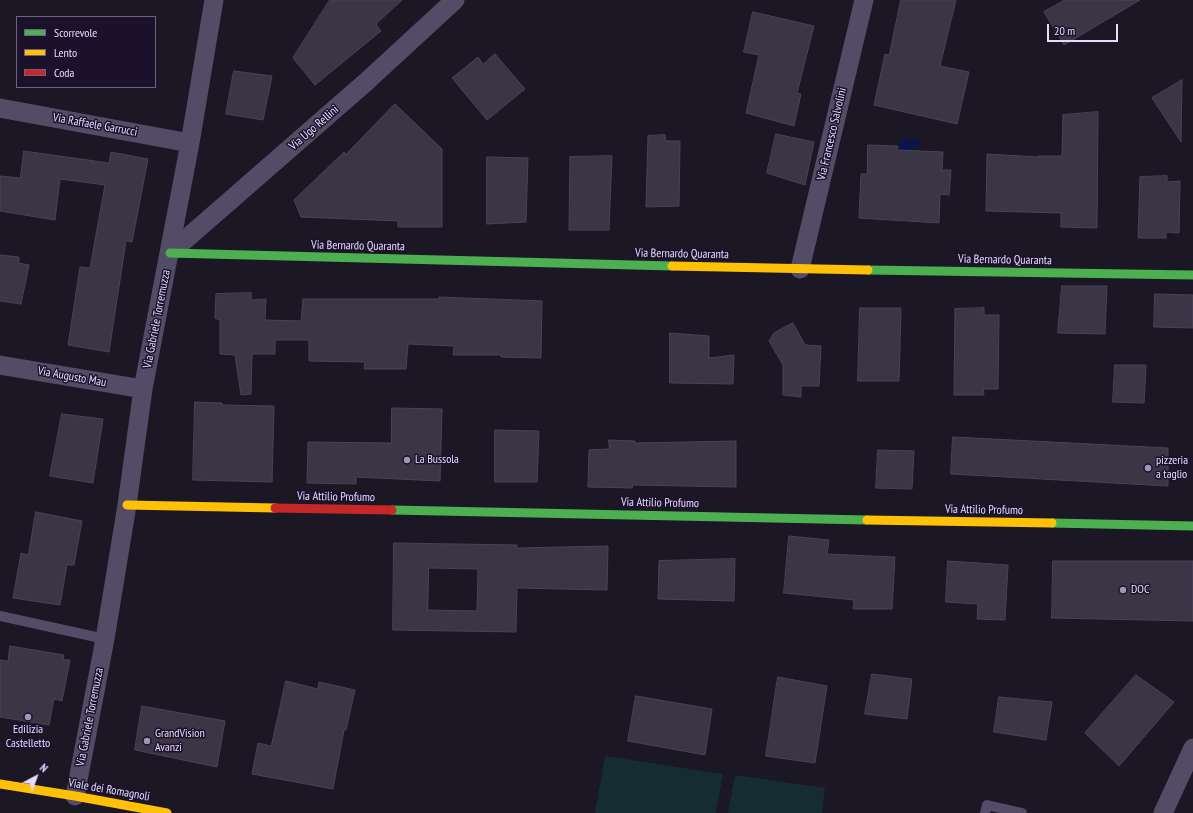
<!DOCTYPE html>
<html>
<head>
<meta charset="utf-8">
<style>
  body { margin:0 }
  #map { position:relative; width:1193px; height:813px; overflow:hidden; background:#1c1725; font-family:"PT Sans Narrow",sans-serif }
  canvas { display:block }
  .legend { position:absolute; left:16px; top:16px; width:140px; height:72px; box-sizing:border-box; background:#1b112b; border:1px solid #6d6280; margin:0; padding:5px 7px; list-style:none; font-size:12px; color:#e7dbff }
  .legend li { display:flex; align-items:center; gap:8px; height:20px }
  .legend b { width:20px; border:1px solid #6d6280 }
  .north { position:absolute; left:16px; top:757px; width:40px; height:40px; -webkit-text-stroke:3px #1b112b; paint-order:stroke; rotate:41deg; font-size:11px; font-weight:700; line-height:16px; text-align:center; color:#e7dbff }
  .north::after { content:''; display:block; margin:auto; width:14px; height:18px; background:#e7dbff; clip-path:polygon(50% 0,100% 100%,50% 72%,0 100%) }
  .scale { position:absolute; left:1047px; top:24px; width:71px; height:18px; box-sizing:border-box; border:2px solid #e7dbff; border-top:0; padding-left:5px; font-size:12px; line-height:14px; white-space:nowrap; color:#e7dbff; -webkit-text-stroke:3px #1b112b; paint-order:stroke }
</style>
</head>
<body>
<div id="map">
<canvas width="1193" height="813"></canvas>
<ul class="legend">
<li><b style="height:5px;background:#4caf50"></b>Scorrevole</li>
<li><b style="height:5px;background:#ffc107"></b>Lento</li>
<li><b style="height:5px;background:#c62828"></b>Coda</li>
</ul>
<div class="north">N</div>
<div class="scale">20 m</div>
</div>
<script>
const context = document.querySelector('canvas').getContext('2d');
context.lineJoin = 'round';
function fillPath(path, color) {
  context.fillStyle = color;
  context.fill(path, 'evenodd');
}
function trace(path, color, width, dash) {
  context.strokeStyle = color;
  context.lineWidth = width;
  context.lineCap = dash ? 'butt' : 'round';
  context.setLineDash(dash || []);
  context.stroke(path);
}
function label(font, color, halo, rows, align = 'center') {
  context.font = font + ' "PT Sans Narrow",sans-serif';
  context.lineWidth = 3;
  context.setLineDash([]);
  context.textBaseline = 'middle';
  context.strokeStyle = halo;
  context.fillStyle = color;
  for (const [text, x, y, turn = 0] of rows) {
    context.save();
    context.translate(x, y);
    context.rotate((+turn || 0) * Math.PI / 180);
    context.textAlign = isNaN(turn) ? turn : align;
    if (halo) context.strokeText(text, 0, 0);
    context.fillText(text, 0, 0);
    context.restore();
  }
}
const green = new Path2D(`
  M 605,756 L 723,774 L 716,813 L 595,813 Z
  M 735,775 L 825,788 L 822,813 L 728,813 Z`);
const water = new Path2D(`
  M 899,139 L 920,139 L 920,147 L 914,147 L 913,170 L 899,169 Z`);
const building = new Path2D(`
  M 330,0 L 402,0 L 376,24 L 381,31 L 315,85 L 293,58 Z
  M 901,0 L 956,0 L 940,66 L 969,72 L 957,124 L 874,105 L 885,54 L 889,55 Z
  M 1065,0 L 1140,0 L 1064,45 L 1044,12 Z
  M 753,12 L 814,26 L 797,93 L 801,94 L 794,126 L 746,113 L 759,55 L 744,52 Z
  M 495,54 L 525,89 L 487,120 L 452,78 L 478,57 L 483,64 Z
  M 234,71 L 272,76 L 263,120 L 226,114 Z
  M 1182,80 L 1181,142 L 1152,98 Z
  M 395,104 L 442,149 L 442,227 L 398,227 L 398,221 L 301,217 L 294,200 L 344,152 L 346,154 Z
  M 1098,112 L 1097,228 L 1061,227 L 1061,213 L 986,211 L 987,154 L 1038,157 L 1038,156 L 1062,156 L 1063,115 Z
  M 776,134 L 814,142 L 805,185 L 767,173 Z
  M 665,135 L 666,141 L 680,141 L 679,206 L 646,207 L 648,136 Z
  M 868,145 L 898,146 L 897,150 L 943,152 L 942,170 L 951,170 L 949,195 L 940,194 L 939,223 L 859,218 L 861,174 L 867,174 Z
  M 24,151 L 109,163 L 111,152 L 148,159 L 132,242 L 126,241 L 109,352 L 68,345 L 80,267 L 90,268 L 105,185 L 60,179 L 55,220 L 0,211 L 0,176 L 20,178 Z
  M 612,156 L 609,230 L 569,230 L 570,157 Z
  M 487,157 L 528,158 L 526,222 L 487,224 Z
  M 1167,176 L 1167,182 L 1180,181 L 1179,233 L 1166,232 L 1166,238 L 1138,238 L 1140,177 Z
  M 0,255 L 19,257 L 19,263 L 29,265 L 21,304 L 0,301 Z
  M 1062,286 L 1107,286 L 1105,334 L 1058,333 Z
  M 251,293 L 251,300 L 266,299 L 265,320 L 301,321 L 303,299 L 439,299 L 439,297 L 542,301 L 541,358 L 501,357 L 501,355 L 453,355 L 454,346 L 408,344 L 406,369 L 364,369 L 365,362 L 309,361 L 309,340 L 275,340 L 275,354 L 252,354 L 251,394 L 241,395 L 235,355 L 220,354 L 220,320 L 215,318 L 216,294 Z
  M 1155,294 L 1193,295 L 1193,328 L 1154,327 Z
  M 860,308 L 901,308 L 899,381 L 858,381 Z
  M 984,308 L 984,315 L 999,315 L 998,389 L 983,389 L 984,395 L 954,395 L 955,309 Z
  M 793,323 L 805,345 L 821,346 L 819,386 L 801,386 L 801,397 L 783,395 L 783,365 L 769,341 L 774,333 Z
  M 670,333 L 709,336 L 709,358 L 734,355 L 733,384 L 670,383 Z
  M 1115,365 L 1146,365 L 1144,403 L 1113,402 Z
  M 195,402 L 222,403 L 222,405 L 274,406 L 272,482 L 193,480 Z
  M 392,408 L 442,409 L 440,481 L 356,477 L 356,484 L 307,483 L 308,442 L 391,443 Z
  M 62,414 L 103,419 L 93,483 L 50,476 Z
  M 495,430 L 539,431 L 537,482 L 495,482 Z
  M 953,437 L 1168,448 L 1168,486 L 951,474 Z
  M 609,440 L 635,441 L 635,443 L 736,441 L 736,487 L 633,485 L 632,488 L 588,487 L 589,450 L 609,449 Z
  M 878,450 L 914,451 L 912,489 L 876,488 Z
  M 36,512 L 82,521 L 74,565 L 67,565 L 60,605 L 13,598 L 21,553 L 28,555 Z
  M 789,536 L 829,540 L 827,554 L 895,557 L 892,609 L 853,609 L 854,600 L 784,593 Z
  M 394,543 L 517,545 L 517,548 L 608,546 L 607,590 L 517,588 L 516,632 L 393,630 ZM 429,568 L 478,569 L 477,611 L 428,610 Z
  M 735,559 L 734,601 L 658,599 L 659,561 Z
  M 948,561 L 1008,565 L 1005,620 L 977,619 L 978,604 L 946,602 Z
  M 1053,561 L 1193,561 L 1193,621 L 1052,618 Z
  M 10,646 L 64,655 L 63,660 L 70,660 L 62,701 L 54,699 L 49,725 L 0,717 L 0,660 L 8,661 Z
  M 872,674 L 912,679 L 907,719 L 865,714 Z
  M 1136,675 L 1174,702 L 1119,766 L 1085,733 Z
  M 778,677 L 827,686 L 815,763 L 766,756 Z
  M 286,681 L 318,689 L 319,682 L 355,690 L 346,730 L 344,730 L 333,789 L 252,774 L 258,743 L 271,746 Z
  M 636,696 L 712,709 L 705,755 L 628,741 Z
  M 999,697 L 1052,702 L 1046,740 L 994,732 Z
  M 142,706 L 225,721 L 217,767 L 135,750 Z`);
const lane = new Path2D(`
  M 0,616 L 105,639
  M 985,813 L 987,805 L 1022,813`);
const street = new Path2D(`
  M 0,108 L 190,143
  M 170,253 L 366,82 L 455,0
  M 800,269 L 864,0
  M 0,365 L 143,389
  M 75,796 L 105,639 L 127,505 L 143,389 L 190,143 L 214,0
  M 1163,813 L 1193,748`);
const fast = new Path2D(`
  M 170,253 L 672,266
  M 868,270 L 1193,275
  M 392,510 L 867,520
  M 1052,523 L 1193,526`);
const slow = new Path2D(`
  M 672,266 L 868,270
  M 127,505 L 275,508
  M 867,520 L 1052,523
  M 0,784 L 75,796 L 167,813`);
const jam = new Path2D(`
  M 275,508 L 392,510`);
const markers = [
  [407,460,4,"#a096b3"],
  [1148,468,4,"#a096b3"],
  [1123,590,4,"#a096b3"],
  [28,717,4,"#a096b3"],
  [147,741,4,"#a096b3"]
];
const streetNames = [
  ["Via Raffaele Garrucci",95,125,10],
  ["Via Ugo Rellini",314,128,-41],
  ["Via Francesco Salvolini",832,134,-77],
  ["Via Bernardo Quaranta",358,246,1],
  ["Via Bernardo Quaranta",682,254,1],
  ["Via Bernardo Quaranta",1005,260,1],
  ["Via Gabriele Torremuzza",157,319,-79],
  ["Via Augusto Mau",72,377,10],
  ["Via Attilio Profumo",336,497,1],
  ["Via Attilio Profumo",660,503,1],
  ["Via Attilio Profumo",984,510,1],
  ["Via Gabriele Torremuzza",90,717,-79],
  ["Viale dei Romagnoli",109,790,10]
];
const poiNames = [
  ["La Bussola",415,460],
  ["pizzeria",1156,461],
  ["a taglio",1156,475],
  ["DOC",1131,590],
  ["Edilizia",28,730,"center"],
  ["Castelletto",28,744,"center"],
  ["GrandVision",155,734],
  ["Avanzi",155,748]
];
fillPath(green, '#152c33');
fillPath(water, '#0d1447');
fillPath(building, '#3c3546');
trace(building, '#4a4258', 1);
trace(lane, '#524c66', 10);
trace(street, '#524c66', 19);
trace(fast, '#4caf50', 9);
trace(slow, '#ffc107', 9);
trace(jam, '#c62828', 9);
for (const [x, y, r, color] of markers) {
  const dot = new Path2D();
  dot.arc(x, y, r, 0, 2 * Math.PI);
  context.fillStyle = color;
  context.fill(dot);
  trace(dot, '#1b112b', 1.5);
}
label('12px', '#e7dbff', '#1b112b', streetNames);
label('12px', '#e7dbff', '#1b112b', poiNames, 'left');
</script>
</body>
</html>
